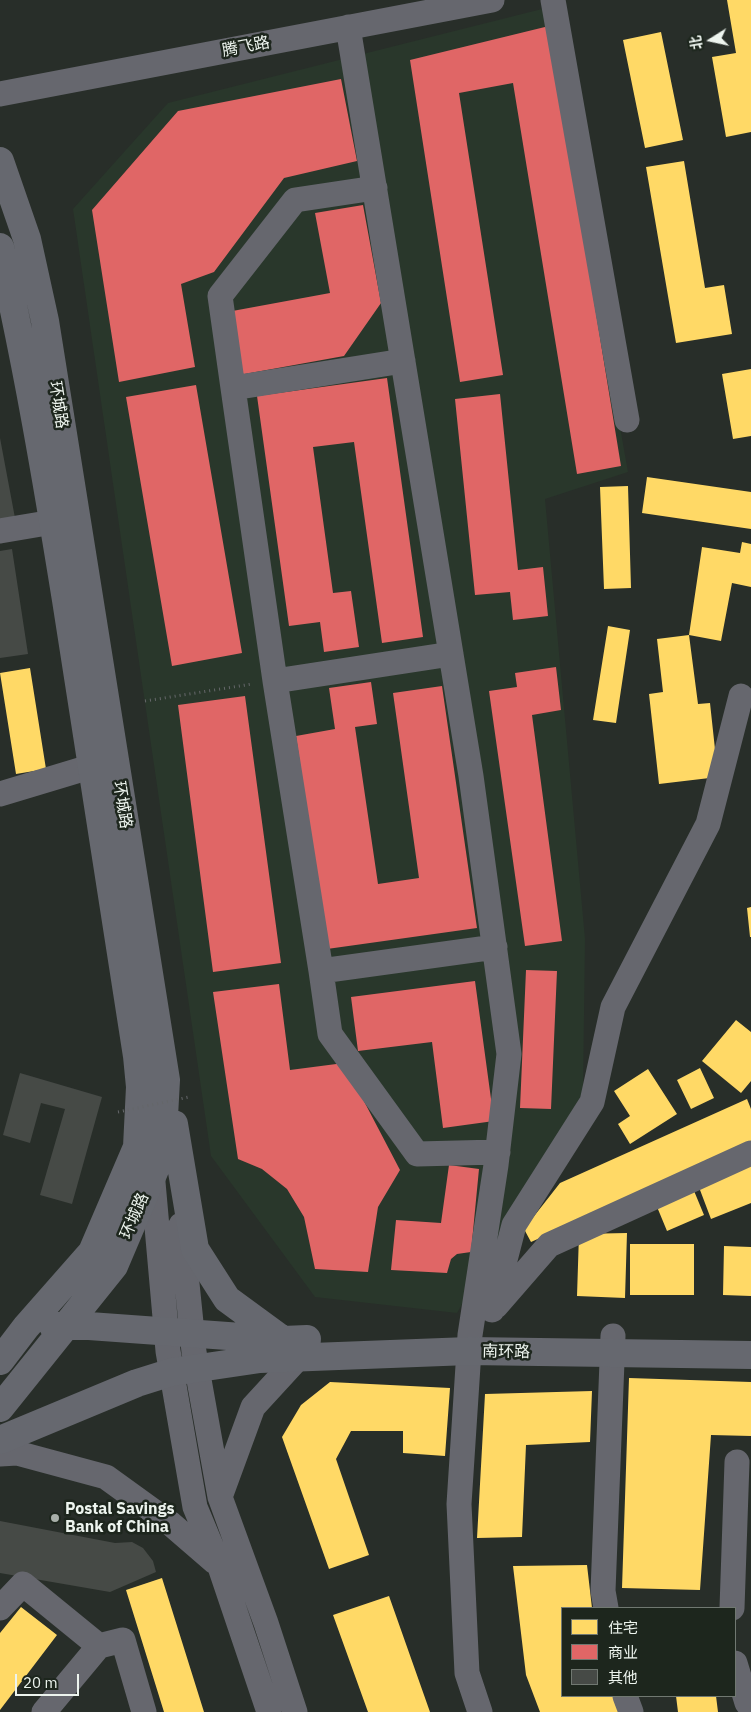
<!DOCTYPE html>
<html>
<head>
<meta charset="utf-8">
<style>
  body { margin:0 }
  #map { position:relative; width:751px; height:1712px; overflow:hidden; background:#282e29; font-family:"IBM Plex Sans","Noto Sans SC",sans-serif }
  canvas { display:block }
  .legend { position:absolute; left:561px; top:1607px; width:175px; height:90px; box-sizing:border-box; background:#1d261d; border:1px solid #707871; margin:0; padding:6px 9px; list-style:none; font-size:15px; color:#edf4ee }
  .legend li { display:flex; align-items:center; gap:10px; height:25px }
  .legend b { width:25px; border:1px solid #707871 }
  .north { position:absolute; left:686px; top:15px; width:50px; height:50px; -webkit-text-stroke:4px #1d261d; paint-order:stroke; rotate:260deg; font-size:14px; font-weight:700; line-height:20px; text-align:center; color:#edf4ee }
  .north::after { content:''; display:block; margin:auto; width:18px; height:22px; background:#edf4ee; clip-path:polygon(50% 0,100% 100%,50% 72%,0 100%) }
  .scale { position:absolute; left:15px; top:1674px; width:64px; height:22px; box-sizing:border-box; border:2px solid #edf4ee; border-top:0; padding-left:6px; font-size:15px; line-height:18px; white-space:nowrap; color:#edf4ee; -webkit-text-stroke:4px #1d261d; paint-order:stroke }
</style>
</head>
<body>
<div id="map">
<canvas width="751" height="1712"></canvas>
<ul class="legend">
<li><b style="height:14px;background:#ffd966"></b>住宅</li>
<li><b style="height:14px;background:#e06666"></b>商业</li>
<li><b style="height:14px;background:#464a46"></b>其他</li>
</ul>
<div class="north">北</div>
<div class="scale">20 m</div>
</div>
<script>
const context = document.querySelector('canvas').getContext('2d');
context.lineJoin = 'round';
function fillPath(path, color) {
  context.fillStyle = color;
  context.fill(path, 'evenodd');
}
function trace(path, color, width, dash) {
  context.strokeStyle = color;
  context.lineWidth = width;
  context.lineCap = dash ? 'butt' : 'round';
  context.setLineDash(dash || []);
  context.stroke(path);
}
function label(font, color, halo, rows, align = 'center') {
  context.font = font + ' "IBM Plex Sans","Noto Sans SC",sans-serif';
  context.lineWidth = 5;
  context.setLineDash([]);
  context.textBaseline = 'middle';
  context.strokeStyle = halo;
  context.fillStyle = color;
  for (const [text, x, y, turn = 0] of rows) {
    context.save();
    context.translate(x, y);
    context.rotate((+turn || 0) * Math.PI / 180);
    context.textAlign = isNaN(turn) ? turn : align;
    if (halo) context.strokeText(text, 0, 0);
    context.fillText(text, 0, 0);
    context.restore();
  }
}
const built = new Path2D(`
  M 546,8 L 628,472 L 545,499 L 585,939 L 583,1092 L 457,1313 L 315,1297 L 211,1156 L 73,209 L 168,103 Z`);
const homes = new Path2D(`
  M 727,0 L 751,0 L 751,132 L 726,137 L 712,57 L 736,53 Z
  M 661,32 L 683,140 L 645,148 L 623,40 Z
  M 684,161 L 705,288 L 724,285 L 732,334 L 676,343 L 646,167 Z
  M 751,369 L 751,436 L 733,439 L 722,374 Z
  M 647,477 L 751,492 L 751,529 L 642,513 Z
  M 628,486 L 631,588 L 604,589 L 600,487 Z
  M 742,542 L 751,544 L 751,587 L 732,583 L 721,641 L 689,635 L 702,547 L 740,553 Z
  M 608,626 L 630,630 L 616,723 L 593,720 Z
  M 689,635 L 698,704 L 710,703 L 718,777 L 659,784 L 649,694 L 663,692 L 657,639 Z
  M 30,668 L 46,769 L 16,774 L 0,673 Z
  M 751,907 L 751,937 L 750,937 L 747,908 Z
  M 736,1020 L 751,1032 L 751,1081 L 741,1093 L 702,1061 Z
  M 700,1068 L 714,1098 L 691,1109 L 677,1080 Z
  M 648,1069 L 677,1114 L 630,1144 L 618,1124 L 630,1116 L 614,1091 Z
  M 747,1099 L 751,1109 L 751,1144 L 531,1242 L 524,1229 L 560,1183 Z
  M 751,1162 L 751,1203 L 711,1219 L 697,1182 Z
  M 692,1186 L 704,1215 L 667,1231 L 655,1202 Z
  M 627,1233 L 625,1298 L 577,1296 L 579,1234 Z
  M 630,1244 L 694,1244 L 694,1295 L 630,1295 Z
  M 724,1246 L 751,1247 L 751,1296 L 723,1295 Z
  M 629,1378 L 751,1382 L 751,1436 L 711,1435 L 700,1590 L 622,1588 Z
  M 330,1382 L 450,1388 L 445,1456 L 403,1453 L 403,1431 L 351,1431 L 336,1459 L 369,1555 L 329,1569 L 282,1437 L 301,1405 Z
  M 592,1391 L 590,1442 L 526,1445 L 522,1537 L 477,1538 L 485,1394 Z
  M 587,1565 L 592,1608 L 562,1608 L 562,1696 L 613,1696 L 619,1712 L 540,1712 L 526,1675 L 513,1566 Z
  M 162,1578 L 204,1712 L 164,1712 L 126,1590 Z
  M 389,1596 L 430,1712 L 368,1712 L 333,1615 Z
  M 21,1607 L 57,1635 L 0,1710 L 0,1633 Z
  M 676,1696 L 716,1696 L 718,1712 L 678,1712 Z`);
const shops = new Path2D(`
  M 549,26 L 621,466 L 577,474 L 513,83 L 459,93 L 503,375 L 460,382 L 410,60 Z
  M 341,79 L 357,161 L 284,178 L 214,272 L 181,284 L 195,367 L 119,382 L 92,210 L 178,111 Z
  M 363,205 L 381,303 L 344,356 L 239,375 L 227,312 L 330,293 L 315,213 Z
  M 387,378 L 423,637 L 382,643 L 354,442 L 313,447 L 333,593 L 351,591 L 359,647 L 324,652 L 320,622 L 289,626 L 257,396 Z
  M 196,385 L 242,653 L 172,666 L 126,397 Z
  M 500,394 L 518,570 L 543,567 L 548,616 L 513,620 L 510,592 L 475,595 L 455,399 Z
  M 556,667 L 561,710 L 532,715 L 562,941 L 525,946 L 489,691 L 517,687 L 515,673 Z
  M 371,682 L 377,724 L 355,727 L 378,884 L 419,878 L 393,693 L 442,686 L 477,928 L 327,949 L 296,736 L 335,729 L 329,688 Z
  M 245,696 L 281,963 L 213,972 L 178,705 Z
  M 526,970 L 557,971 L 551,1109 L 520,1108 Z
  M 475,981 L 494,1121 L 443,1128 L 432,1042 L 358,1051 L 351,997 Z
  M 279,984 L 290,1070 L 344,1063 L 400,1170 L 378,1207 L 368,1272 L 315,1269 L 304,1217 L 287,1189 L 262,1169 L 238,1159 L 213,992 Z
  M 449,1165 L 479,1169 L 471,1252 L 457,1254 L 451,1259 L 447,1273 L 391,1270 L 396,1220 L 441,1223 Z`);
const building = new Path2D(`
  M 0,438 L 15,518 L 0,521 Z
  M 12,549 L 28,654 L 0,658 L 0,551 Z
  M 20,1073 L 102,1097 L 72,1204 L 40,1195 L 65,1109 L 41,1103 L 30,1143 L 3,1135 Z
  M 0,1521 L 115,1543 L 132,1542 L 143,1548 L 153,1561 L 156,1572 L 110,1592 L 0,1573 Z`);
const path = new Path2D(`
  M 145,701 L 252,684`);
const minor = new Path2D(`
  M 553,0 L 627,420
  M 348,27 L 471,776 L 509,1054 L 496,1165 L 470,1335 L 459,1504 L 467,1673 L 480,1712
  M 0,94 L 492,0
  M 233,388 L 220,296 L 295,200 L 375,188
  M 0,531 L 53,522
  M 275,681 L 233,388 L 403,361
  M 0,794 L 93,766
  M 495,947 L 321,971 L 330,1034 L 417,1154 L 498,1152
  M 321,971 L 275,681 L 451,654
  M 152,1171 L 168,1351 L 195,1507 L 220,1567 L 269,1712
  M 181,1225 L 194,1352 L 220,1497 L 266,1623 L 295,1712
  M 496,1306 L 549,1245 L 751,1153
  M 492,1310 L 514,1225 L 592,1102 L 613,1007 L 708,824 L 741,696
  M 0,1454 L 17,1453 L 106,1477 L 171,1524 L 215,1562
  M 220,1497 L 253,1407 L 298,1358
  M 0,1608 L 23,1584 L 99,1646
  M 606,1608 L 603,1591 L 613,1336
  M 732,1608 L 737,1462
  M 735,1663 L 747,1703
  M 625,1696 L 631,1712
  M 44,1712 L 99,1646 L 123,1640 L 144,1712`);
const major = new Path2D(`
  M 0,161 L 27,239 L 45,321 L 166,1080 L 162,1153 L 114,1266 L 0,1408
  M 0,247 C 27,364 47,482 66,600 C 91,752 114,904 137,1056 L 140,1087 L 137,1147 L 92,1252 L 26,1327 L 0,1361
  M 174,1124 L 195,1249 L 227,1299 L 283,1340
  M 53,1326 L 89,1326 L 283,1340 L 307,1339
  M 0,1440 L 137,1383 L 172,1372 L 260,1359 L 469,1351 L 751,1355`);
const pathBridge = new Path2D(`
  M 118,1112 L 189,1097`);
const markers = [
  [55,1518,5,"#a8afa9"]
];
const streetNames = [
  ["腾飞路",246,47,-11],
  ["环城路",58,405,81],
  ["环城路",122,805,81],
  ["环城路",135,1216,-67],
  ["南环路",506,1352,1]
];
const poiNames = [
  ["Postal Savings",65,1509],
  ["Bank of China",65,1527]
];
fillPath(built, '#29372b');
fillPath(homes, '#ffd966');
fillPath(shops, '#e06666');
fillPath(building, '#464a46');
trace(path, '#65676a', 3, [1, 4]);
trace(minor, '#66676e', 25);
trace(major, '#66686f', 28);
trace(pathBridge, '#65676a', 3, [1, 4]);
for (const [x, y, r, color] of markers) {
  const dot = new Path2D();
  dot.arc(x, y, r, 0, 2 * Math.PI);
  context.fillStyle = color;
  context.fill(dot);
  trace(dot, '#1d261d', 2);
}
label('16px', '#edf4ee', '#1d261d', streetNames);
label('bold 16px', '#edf4ee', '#1d261d', poiNames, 'left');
</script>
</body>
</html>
